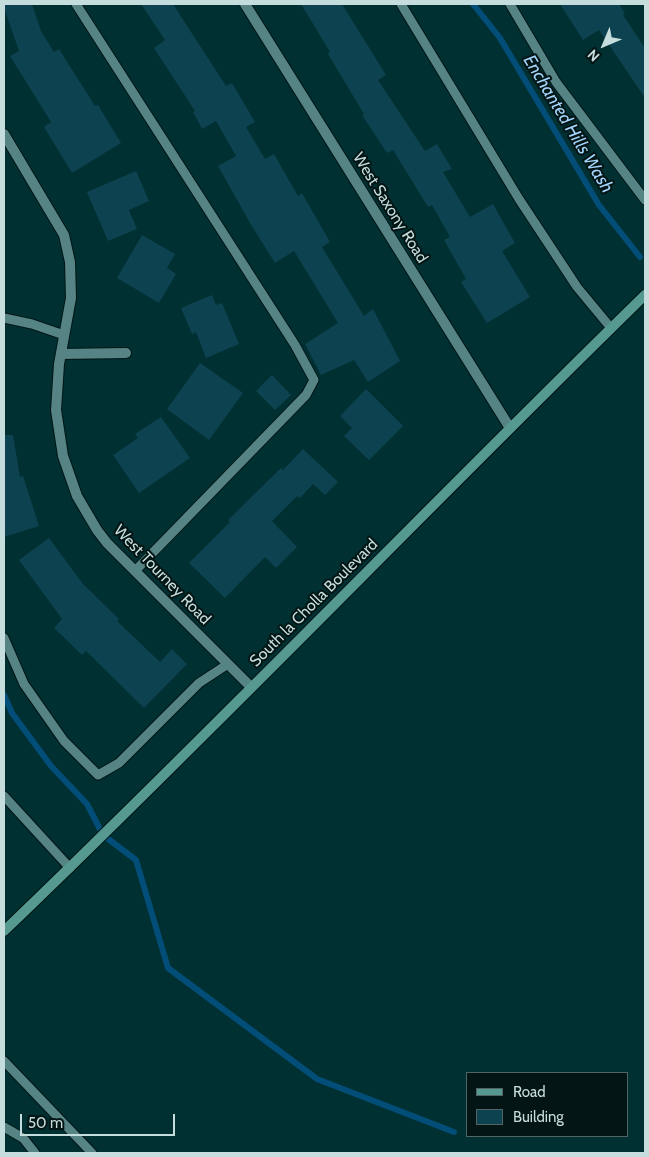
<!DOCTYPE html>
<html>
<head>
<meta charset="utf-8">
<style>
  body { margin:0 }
  #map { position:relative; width:649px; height:1157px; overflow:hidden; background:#003031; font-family:Cabin,sans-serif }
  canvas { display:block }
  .frame { position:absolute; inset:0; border:5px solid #c6dddd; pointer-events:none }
  .legend { position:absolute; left:466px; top:1072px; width:162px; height:65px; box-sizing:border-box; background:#041515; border:1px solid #526565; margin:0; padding:6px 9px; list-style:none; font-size:15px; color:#c6dddd }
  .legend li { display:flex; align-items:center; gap:10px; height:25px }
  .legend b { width:25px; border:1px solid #526565 }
  .north { position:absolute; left:579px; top:20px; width:50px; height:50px; -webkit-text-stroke:4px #041515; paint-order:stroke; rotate:225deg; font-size:14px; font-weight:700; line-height:20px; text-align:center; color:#c6dddd }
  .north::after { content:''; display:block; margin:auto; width:18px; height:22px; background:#c6dddd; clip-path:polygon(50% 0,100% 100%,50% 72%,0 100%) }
  .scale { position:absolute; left:20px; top:1114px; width:155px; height:22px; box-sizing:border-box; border:2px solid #c6dddd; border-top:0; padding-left:6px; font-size:15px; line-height:18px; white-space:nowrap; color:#c6dddd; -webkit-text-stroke:4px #041515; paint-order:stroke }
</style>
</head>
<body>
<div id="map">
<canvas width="649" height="1157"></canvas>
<div class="frame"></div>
<ul class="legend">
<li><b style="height:6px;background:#559990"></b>Road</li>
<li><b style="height:14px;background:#0d4250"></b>Building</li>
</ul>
<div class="north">N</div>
<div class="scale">50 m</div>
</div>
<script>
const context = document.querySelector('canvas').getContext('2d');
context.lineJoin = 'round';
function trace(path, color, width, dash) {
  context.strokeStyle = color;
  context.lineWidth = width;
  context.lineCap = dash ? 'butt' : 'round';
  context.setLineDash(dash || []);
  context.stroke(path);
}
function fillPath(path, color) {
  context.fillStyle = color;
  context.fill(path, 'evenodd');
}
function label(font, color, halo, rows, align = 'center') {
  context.font = font + ' Cabin,sans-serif';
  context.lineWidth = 4;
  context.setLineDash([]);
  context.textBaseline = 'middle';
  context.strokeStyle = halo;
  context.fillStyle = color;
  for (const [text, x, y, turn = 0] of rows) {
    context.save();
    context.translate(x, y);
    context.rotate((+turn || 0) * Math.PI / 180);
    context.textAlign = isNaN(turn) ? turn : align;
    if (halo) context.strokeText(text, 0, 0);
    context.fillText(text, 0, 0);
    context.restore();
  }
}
const stream = new Path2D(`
  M 473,4 L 500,38 L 599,205 L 640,257
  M 4,695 L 12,713 L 51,766 L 87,804 L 103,835 L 136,860 L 168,968 L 317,1079 L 454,1132`);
const building = new Path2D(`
  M 4,4 L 32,4 L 41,31 L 54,52 L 59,49 L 95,106 L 98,105 L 121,143 L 72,173 L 44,127 L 51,122 L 10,56 L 19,51 L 4,8 Z
  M 141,4 L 173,4 L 226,86 L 232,83 L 255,122 L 246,127 L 265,159 L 274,154 L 298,196 L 302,193 L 330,242 L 322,247 L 364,316 L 373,309 L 400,361 L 368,382 L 354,360 L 321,375 L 305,344 L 338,323 L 294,251 L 275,263 L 250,223 L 218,166 L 236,156 L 216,121 L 202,129 L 193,112 L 195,111 L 154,48 L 165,40 Z
  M 301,4 L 342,4 L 386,75 L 378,80 L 425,151 L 437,144 L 452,169 L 443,172 L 470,217 L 493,204 L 515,243 L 502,251 L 530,297 L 487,323 L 461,282 L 466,279 L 444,240 L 450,237 L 432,205 L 428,207 L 393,150 L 387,153 L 362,115 L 364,114 L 328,54 L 330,52 Z
  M 560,4 L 619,4 L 625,14 L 623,15 L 645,48 L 645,98 L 599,30 L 583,40 Z
  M 136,171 L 149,201 L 129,210 L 137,229 L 108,241 L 87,192 Z
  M 142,235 L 175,254 L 167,268 L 176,274 L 159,303 L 117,278 Z
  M 212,295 L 216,305 L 222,303 L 239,344 L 206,358 L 196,332 L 192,334 L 181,308 Z
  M 200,363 L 243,393 L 209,440 L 167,409 Z
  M 272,375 L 291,395 L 275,410 L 256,391 Z
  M 366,389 L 403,426 L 369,460 L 344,436 L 352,428 L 340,416 Z
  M 161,417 L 190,458 L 139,493 L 113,455 L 138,438 L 135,434 Z
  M 4,435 L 13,435 L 20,477 L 23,476 L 39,526 L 4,537 Z
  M 303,449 L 338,482 L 325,495 L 313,484 L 300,498 L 297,496 L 272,521 L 297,547 L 276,568 L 265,557 L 225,598 L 189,563 L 230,522 L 228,520 L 281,468 L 283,470 Z
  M 49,538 L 83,584 L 119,619 L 117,621 L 160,662 L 172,649 L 187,664 L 144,708 L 86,651 L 82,655 L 54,628 L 62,619 L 19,560 Z`);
const service = new Path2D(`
  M 76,4 L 295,345 L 314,380 L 306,395 L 135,571
  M 401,4 L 519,199 L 577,287 L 611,328
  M 510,4 L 556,82 L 645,200
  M 4,318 L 32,324 L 64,335
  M 4,638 L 24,684 L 64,741 L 98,775 L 119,763 L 199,683 L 228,664
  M 4,796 L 70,868
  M 4,1061 L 92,1153
  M 4,1127 L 23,1138 L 35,1153`);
const minor = new Path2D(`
  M 245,4 L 510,428
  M 4,134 L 64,235 L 70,262 L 71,298 L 59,364 L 56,410 L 63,456 L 77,496 L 97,530 L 107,543 L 251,687
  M 61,354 L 126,353`);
const secondary = new Path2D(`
  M 4,931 C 221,723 430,505 645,295`);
const streetNames = [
  ["West Saxony Road",390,208,58],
  ["West Tourney Road",162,575,46],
  ["South la Cholla Boulevard",314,603,-45]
];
const waterNames = [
  ["Enchanted Hills Wash",568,124,59]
];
trace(stream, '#034e79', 6);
fillPath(building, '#0d4250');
trace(service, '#011616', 11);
trace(minor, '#011616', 12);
trace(secondary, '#011616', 12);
trace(service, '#568383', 9);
trace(minor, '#568383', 10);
trace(secondary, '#559990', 10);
label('16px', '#c6dddd', '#041515', streetNames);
label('italic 18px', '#a5d6fe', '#041515', waterNames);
</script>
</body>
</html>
